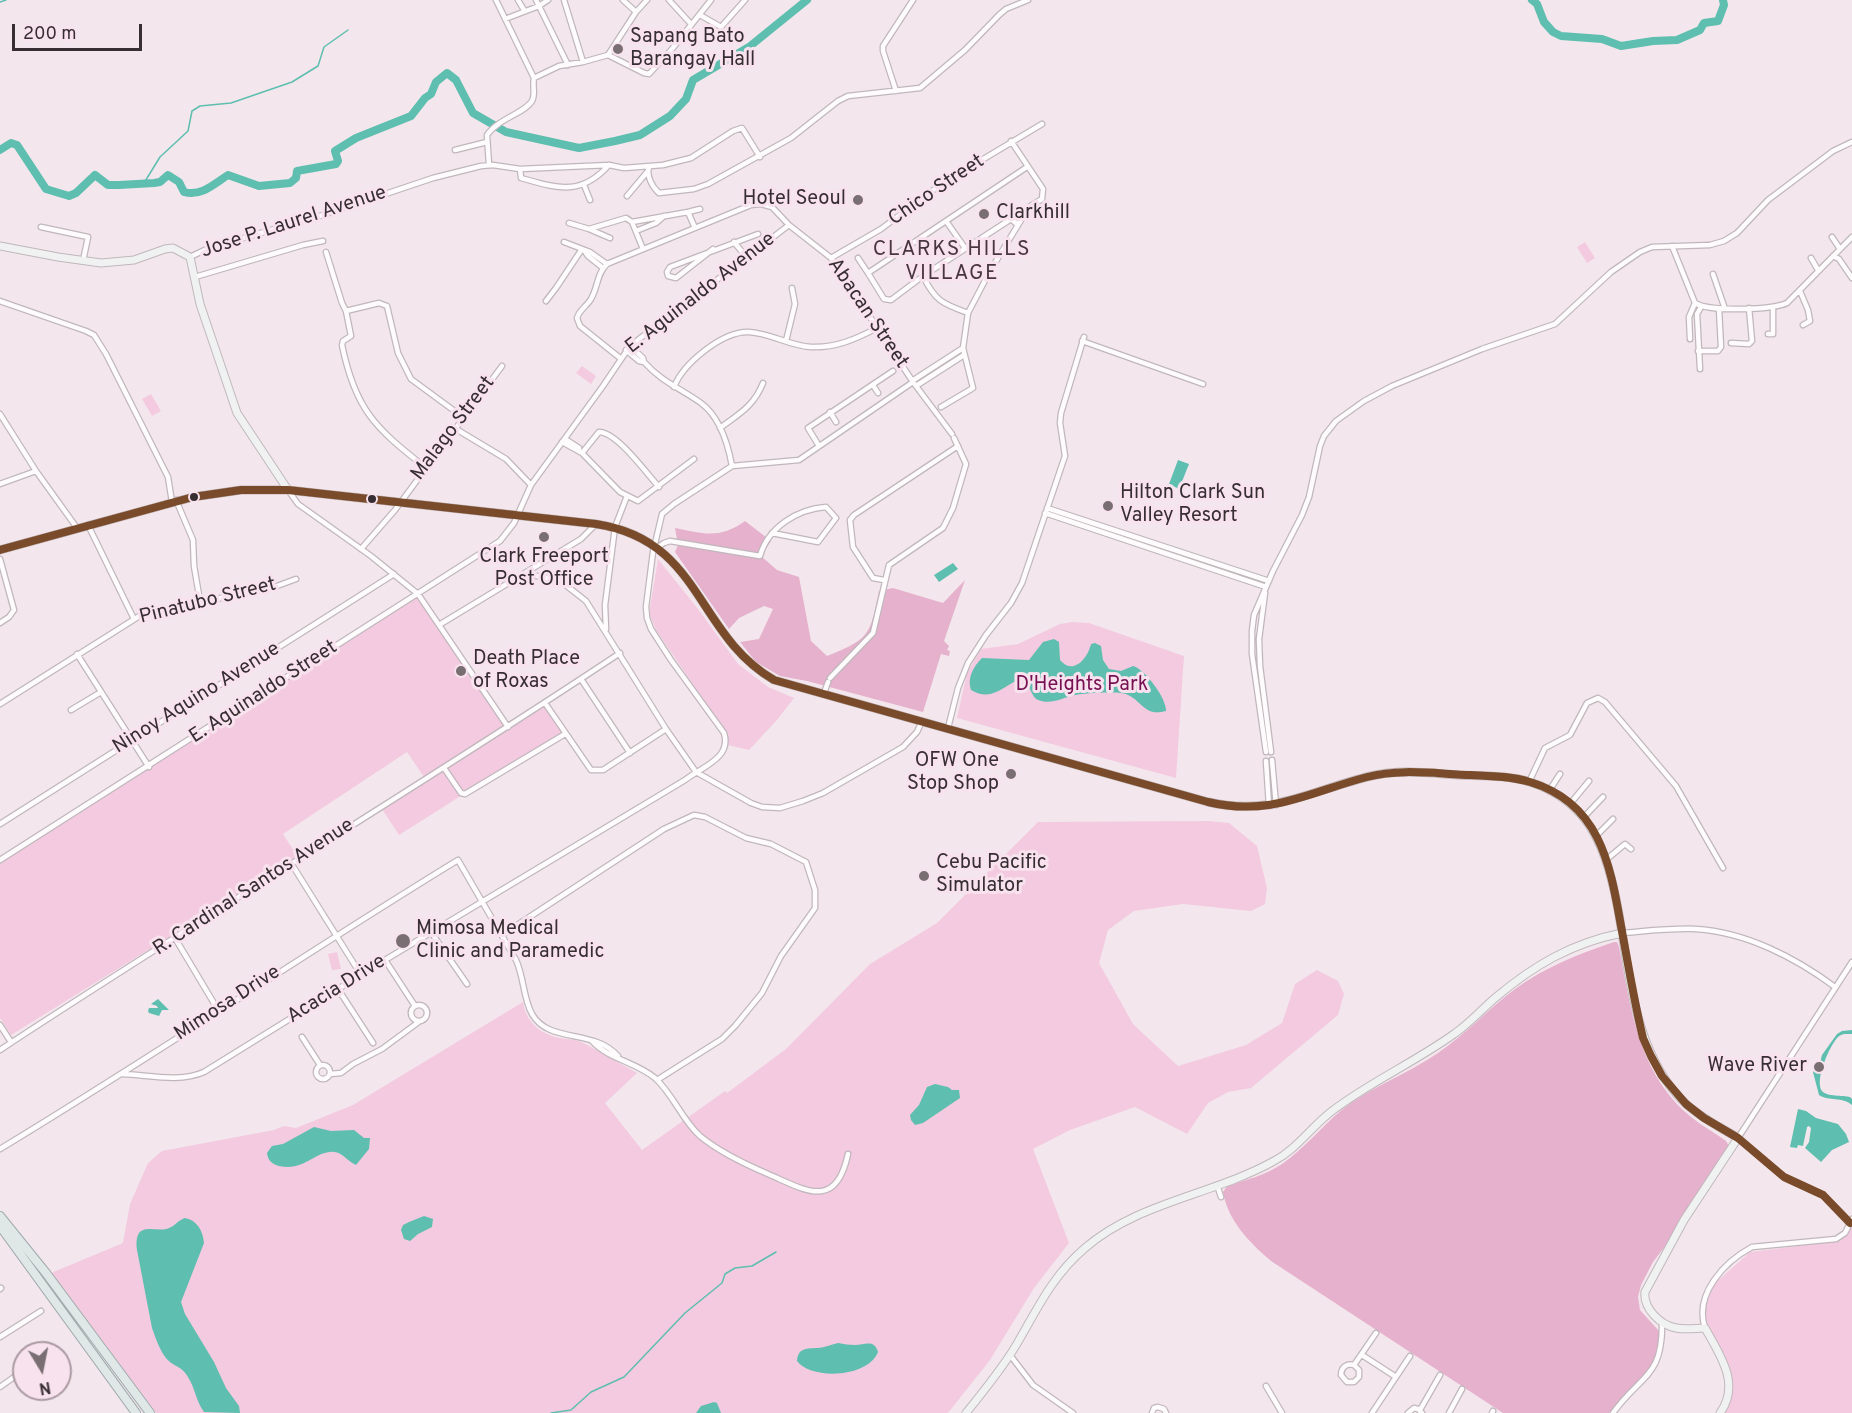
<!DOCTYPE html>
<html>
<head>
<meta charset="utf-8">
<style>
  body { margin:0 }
  #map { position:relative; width:1852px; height:1413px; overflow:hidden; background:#f3e7ed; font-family:Overpass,sans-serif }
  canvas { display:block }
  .north { position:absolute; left:12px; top:1341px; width:60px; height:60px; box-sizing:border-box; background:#f8e2ed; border:2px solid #ab9aa2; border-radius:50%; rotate:170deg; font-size:16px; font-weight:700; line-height:24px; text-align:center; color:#372e32 }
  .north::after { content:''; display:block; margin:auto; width:21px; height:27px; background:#796f73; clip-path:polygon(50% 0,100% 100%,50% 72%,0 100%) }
  .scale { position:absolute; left:12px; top:24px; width:130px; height:27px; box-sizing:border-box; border:3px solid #372e32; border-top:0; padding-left:8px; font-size:18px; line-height:21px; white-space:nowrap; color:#372e32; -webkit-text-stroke:4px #f8e2ed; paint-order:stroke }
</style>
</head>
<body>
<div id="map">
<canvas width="1852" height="1413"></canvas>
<div class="north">N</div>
<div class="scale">200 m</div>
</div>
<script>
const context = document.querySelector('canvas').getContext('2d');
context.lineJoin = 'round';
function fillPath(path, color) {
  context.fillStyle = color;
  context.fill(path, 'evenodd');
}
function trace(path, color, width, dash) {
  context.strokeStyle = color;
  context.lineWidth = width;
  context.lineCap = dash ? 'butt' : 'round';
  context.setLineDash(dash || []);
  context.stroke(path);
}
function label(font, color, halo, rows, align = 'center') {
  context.font = font + ' Overpass,sans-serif';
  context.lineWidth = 6;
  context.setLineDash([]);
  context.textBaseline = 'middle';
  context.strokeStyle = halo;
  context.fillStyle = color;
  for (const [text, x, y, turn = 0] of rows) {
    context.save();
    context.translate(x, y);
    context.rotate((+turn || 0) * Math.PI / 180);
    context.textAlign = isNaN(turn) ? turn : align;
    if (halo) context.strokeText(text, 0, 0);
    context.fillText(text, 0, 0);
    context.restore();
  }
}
const green = new Path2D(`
  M 1585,242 L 1595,258 L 1587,263 L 1577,247 Z
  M 582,366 L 596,376 L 591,384 L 576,373 Z
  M 151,394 L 161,411 L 152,416 L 142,399 Z
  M 658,559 L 698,609 L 738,664 L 768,687 L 794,698 L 777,720 L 749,750 L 728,745 L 726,733 L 656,630 L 650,615 L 650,608 Z
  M 418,596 L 505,725 L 424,777 L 407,752 L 283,834 L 298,857 L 11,1035 L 0,1018 L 0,863 Z
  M 1072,622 L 1089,623 L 1184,656 L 1176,778 L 957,718 L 967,673 L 981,649 L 1018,644 L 1060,624 Z
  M 545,706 L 562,732 L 399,835 L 382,809 Z
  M 1209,821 L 1229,823 L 1257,846 L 1267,888 L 1265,904 L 1251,911 L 1183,904 L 1134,911 L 1108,930 L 1099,963 L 1133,1024 L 1178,1066 L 1246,1045 L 1282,1023 L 1295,984 L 1317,970 L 1338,981 L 1344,994 L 1338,1015 L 1251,1088 L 1228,1092 L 1208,1103 L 1187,1134 L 1135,1107 L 1070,1130 L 1033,1149 L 1069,1243 L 1034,1288 L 990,1360 L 948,1413 L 156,1413 L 51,1273 L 123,1243 L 130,1204 L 148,1163 L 162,1151 L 274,1130 L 284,1126 L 296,1128 L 353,1105 L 523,1002 C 526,1022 540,1034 560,1038 C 566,1039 573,1039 579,1041 C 599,1050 618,1063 637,1073 L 605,1103 L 642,1150 L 725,1091 L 727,1093 L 786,1049 L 870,964 L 937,923 L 1038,822 Z
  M 337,952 L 341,969 L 332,970 L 328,954 Z
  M 1852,1222 L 1852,1413 L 1724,1413 C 1731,1401 1733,1390 1730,1376 L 1706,1320 L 1705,1309 L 1713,1285 L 1750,1252 L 1830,1242 L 1840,1238 Z`);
const forest = new Path2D(`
  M 745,521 L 771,541 L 761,556 L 777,570 L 799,577 L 811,641 L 827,656 C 870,639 870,635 879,591 L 893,588 L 943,603 L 965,580 L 944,641 L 949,646 L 947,650 L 950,651 L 949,656 L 941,654 L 923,712 L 807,681 L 780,676 L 756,662 L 740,642 L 759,639 L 773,609 L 764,606 L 739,618 L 729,629 L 675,552 L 678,545 L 675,528 C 704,534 720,539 745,521 Z
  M 1614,942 L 1617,942 L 1619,947 C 1630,1006 1638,1068 1684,1111 C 1697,1123 1712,1131 1726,1141 L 1729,1146 L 1672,1237 L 1653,1262 L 1641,1285 L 1638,1297 L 1640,1310 L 1659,1331 L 1660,1341 L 1656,1362 L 1609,1413 L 1503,1413 L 1271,1261 C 1250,1243 1228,1221 1223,1192 L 1227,1186 C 1246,1180 1266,1175 1282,1164 C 1305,1148 1322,1126 1343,1109 C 1373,1086 1407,1074 1438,1053 C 1466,1034 1488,1009 1515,989 C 1545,967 1579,954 1614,942 Z`);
const water = new Path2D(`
  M 1178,460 L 1189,464 L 1179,489 L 1169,484 Z
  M 953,563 L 958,569 L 939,582 L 934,575 Z
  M 1054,639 L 1059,642 L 1060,660 C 1073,676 1088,658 1091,644 L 1095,643 L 1101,646 L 1103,660 L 1109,669 L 1121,671 L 1133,666 C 1145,669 1167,699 1166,711 C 1144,717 1143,701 1126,694 C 1116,691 1085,693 1075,695 C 1062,698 1051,705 1038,700 C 1031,697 1030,684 1023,678 C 1004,684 993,703 971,690 C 967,678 973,667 982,658 L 1029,660 L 1043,642 Z
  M 158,999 L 169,1010 L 162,1010 L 159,1016 L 149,1013 L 148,1011 L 149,1008 L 158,1008 L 157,1006 L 151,1004 Z
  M 1852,1030 L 1852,1034 C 1847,1034 1842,1033 1838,1037 C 1830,1045 1814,1080 1822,1091 C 1827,1097 1843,1095 1850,1097 L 1852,1099 L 1852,1105 C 1841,1096 1830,1102 1819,1095 L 1813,1072 L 1820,1063 L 1822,1055 L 1837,1034 L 1842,1031 Z
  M 935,1084 L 948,1087 L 952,1090 L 959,1090 L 960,1098 L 923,1123 L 915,1125 L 911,1120 L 910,1115 L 919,1105 L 927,1087 Z
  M 1798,1109 L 1806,1111 L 1816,1118 L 1838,1124 L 1846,1134 L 1849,1142 L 1832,1150 L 1821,1162 L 1805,1148 L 1809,1142 L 1811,1128 L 1809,1126 L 1807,1127 L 1803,1146 L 1798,1145 L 1797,1148 L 1790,1147 Z
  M 314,1127 L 331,1131 L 354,1130 L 364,1138 L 370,1138 L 369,1149 L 356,1165 C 348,1162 343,1153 335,1152 C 315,1150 305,1172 279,1166 C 272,1164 268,1161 267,1153 L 272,1146 L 283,1144 Z
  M 424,1216 L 433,1219 L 432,1227 L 418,1234 L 410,1241 L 404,1239 L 401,1230 L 403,1225 L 409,1222 Z
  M 185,1218 C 197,1220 203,1231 204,1243 L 181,1302 L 185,1314 L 214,1362 L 226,1388 L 239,1406 L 240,1413 L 204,1412 C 196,1401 195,1388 188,1377 C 182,1367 178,1368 170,1362 C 161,1355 156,1339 152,1328 L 137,1250 C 133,1218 157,1234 169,1228 C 175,1226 178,1220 185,1218 Z
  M 838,1343 C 844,1344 849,1345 855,1345 C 865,1345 874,1339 878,1352 C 868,1378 811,1380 797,1361 C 798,1344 813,1350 824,1347 C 829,1346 833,1344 838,1343 Z
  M 714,1402 L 717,1403 L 721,1413 L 696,1413 L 701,1406 Z`);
const stream = new Path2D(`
  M 0,2 L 6,0
  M 144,183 L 160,157 L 188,131 L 192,111 L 200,106 L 231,103 L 292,82 L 318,66 L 324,47 L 348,30
  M 551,1413 L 571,1410 L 591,1392 L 624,1377 L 685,1313 L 722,1283 L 725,1274 L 735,1268 L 752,1266 L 776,1252`);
const river = new Path2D(`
  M 1532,0 L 1537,4 L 1544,22 L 1553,32 L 1561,36 L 1602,39 L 1621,46 L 1653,41 L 1677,40 L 1700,30 L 1704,23 L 1718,21 L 1724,5 L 1723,0
  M 0,150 L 11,143 L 17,145 L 46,189 L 69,196 L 76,193 L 95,175 L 108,185 L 119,185 L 154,183 L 160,182 L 168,175 L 179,182 L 184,192 C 201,197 214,184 228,175 L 259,186 L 290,183 L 296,178 L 297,171 L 336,164 L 338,161 L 335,151 L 356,138 L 411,116 L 425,98 L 431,94 L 436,82 L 447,73 L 456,80 L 473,113 L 506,132 L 579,148 L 615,141 L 640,135 L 670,116 L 686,99 L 693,80 L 749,47 L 807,0`);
const street = new Path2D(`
  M 496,0 L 534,78
  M 518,0 L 524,10
  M 536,0 L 568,65
  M 564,0 L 583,62
  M 623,0 L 636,12
  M 669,0 L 691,24
  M 700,15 L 721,27 L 745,0
  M 505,19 L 539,6 L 548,0
  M 608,55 L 644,73 L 649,74 L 672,49 L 711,0
  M 608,55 L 636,12 L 647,0
  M 896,91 L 883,51 L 883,46 L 913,0
  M 455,150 L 487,142
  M 489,165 L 487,135 C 499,118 525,113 532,101 C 536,94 532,86 534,78 L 559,66 L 583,62 L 608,55
  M 649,167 C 646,175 652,187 659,193 L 694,189 L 708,184 L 791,138 L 838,101 L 848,96 L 920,88 L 965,50 L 999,15 L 1006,9 L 1028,0
  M 520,169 L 521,178 C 557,188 580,197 609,165
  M 584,185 L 590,200
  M 627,196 L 648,171
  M 688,212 L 700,209
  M 1011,219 L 1027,208
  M 946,221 L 1027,167
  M 632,222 L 688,212 L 695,228
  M 569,223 L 589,229 L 626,218 L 632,222 L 643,249
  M 41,227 L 88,237 L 83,261
  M 589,229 L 610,238
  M 636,231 L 656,223 L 664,216
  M 1832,237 L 1840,249
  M 564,242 L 590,252 L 607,264
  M 734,242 L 747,258
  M 1672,246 L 1695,303 C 1709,312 1772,310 1787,303 L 1852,237
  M 965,248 L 946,221 L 868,273 L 884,299 L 891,300 L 923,276 L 1011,219 L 1018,225
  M 713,249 L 676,278 L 668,276 L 667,272 L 670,267 L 758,234
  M 584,250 L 588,256 L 603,268
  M 326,252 L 342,303 L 346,311
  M 1833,256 L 1839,259 L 1852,278
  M 190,257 L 209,248 L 323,215 L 433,178 L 481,166 L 493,165 L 520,169 L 609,165 L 624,168 L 663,165 L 691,158 L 733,131 L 742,128 L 760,157
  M 831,258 L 881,229 L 940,185 L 1042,124
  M 858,258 L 868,273
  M 1811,258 L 1818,270
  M 1713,274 L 1725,309
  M 923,276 C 935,301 943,304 968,313
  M 195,277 L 303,245 L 323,241
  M 1800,291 L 1808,310 L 1810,321 L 1803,325
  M 0,301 L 86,331 L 94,335 L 106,354 L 168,477 L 172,502
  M 546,301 L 556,288 L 582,249
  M 1768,334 L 1773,334 L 1773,308
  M 1690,339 L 1689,317 L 1695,303
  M 786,341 L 795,304 L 792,288
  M 1082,341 L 1203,384
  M 1731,343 L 1749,344 L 1752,341 L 1749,308
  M 630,346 L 643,358 L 644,362
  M 626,350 L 639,361 L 644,362 C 662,382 680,388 701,403 C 720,417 728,444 732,466
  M 1698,351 L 1718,351 L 1721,347 L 1719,309
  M 620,358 L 580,326 L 577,318 C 579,310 587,306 591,299 C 598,287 597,273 607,264 L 751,205 L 761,204 L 772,207 L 789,225 L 831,258 L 913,382 L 952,434
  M 1700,369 L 1697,314 L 1701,307
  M 912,381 L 963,348
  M 873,385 L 878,393
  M 916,386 L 964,355
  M 674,387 C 683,364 722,331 749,332 C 770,333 790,346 811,347 C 836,348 856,339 877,328
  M 941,407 L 973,388 L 963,348 L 968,313 L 990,271 L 1029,207 L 1042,199 L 1043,189 L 1011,141
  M 830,412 L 836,422
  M 0,414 L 36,471 L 77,528
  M 720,428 C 739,414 754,406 763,383
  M 456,429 L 506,459 L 531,485
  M 565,439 L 579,448 L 579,451
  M 562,442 L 582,453
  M 819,446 L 808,428 L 893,371
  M 425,467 C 375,428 355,409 342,345 L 343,341 L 351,336 L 346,311 L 379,303 L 387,306 L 398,353 L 411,379 L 464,418
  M 0,484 L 36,471
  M 659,487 C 647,474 617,432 599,432 L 582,453 L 620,492 L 638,501 L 694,459
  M 288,490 L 298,504 L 371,556 L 418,594 L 508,727
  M 176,500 L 193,540 L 194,566 L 200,601
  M 1047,508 L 1269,581
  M 1045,513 L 1266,587
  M 88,525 L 134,619
  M 658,547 L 664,543 L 670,541 L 760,556 C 768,527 798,509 826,507 L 836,518 L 818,542 L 772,533
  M 361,549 L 395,510 L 502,366
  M 0,559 L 14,610 L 9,617 L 0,623
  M 525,574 L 554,579 L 563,583 L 586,601 L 666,729 L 696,772 L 751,803 L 762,807 L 780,808 L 803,801 L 823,793 L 903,747 L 917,732 L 922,721
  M 884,580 L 873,578 L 853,547 L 850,520 L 854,515 L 958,446
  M 1265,593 L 1259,639 L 1260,666 L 1271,752
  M 439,625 L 581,539 L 596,524
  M 606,629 L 605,605 L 615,527 L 627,496
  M 77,654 L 149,767
  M 830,678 L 873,633 L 889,565 L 943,528 L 953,508 L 966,464 L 954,438
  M 581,679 L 630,753
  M 824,693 L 828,682
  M 545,703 L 591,770 L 603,770 L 666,729
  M 0,704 L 141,615 L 277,586 L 296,579
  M 71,710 L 101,692
  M 948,728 L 958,688 L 968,663 L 986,635 L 1011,603 L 1022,583 L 1065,456 L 1060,423 L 1061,413 L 1084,337
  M 1266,752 L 1252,654 L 1252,631 L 1254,615 L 1273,571 L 1302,515 L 1309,497 L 1320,446 L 1324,436 L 1336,421 L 1364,401 L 1392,386 L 1482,349 L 1555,324 L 1611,272 L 1640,252 L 1652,247 L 1710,245 L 1724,241 L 1737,233 L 1768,200 L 1833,151 L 1852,142
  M 1272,760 L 1276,805
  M 1266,761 L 1269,806
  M 444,768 L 461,793 L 465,794 L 565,734
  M 1529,782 L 1545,748 L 1570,735 L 1587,703 L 1598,698 L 1605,702 L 1676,786 L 1723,868
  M 1549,791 L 1560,774
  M 1570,804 L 1589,781
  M 1583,818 L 1603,797
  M 0,824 L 394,574
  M 1596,836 L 1613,819
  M 1607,859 L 1625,844 L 1631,849
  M 0,860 L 500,541 L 514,523 L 531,485 L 603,386 L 630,346 L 789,225
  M 291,863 L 361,975
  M 431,932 L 467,984
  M 1622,933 C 1647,931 1672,928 1696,929 C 1746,932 1796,958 1835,987
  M 502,935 L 664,829 L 694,815 L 705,817 L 746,838 L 771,844 L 806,862 L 815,890 L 815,908 L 781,956 L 762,993 L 735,1026 L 722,1039 L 657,1080
  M 175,938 L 218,1010
  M 385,960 L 415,1006
  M 338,989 L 373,1043
  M411 1013a8 8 0 1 1 16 0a8 8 0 1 1-16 0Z
  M 0,1025 L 11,1042
  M 302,1037 L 320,1065
  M 592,1041 C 608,1059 636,1062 655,1078 C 673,1094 682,1120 700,1136 C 718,1151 747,1165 768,1174 C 805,1190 836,1211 848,1154
  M 0,1050 C 205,915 416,789 620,653
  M316 1072a7 7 0 1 1 14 0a7 7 0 1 1-14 0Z
  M 122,1074 C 149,1075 179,1083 204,1072 L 385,960 L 685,780 C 702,767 732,758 724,733 L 671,660 L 651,629 L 647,618 L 646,607 L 653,552 L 662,514 L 674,504 L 732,466 L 799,460 L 913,382
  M 330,1074 L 341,1073 L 353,1064 L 382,1049 L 420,1021
  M 0,1149 C 154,1056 304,954 458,860 L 516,960 C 524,977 523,998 532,1014 C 549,1044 593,1028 618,1056
  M 1217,1185 L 1221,1197
  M 1850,1223 L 1823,1195 L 1784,1177 L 1738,1138 L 1852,962
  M 0,1289 L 1,1288
  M 1705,1328 C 1694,1294 1724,1262 1752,1247 L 1836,1239 L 1845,1233 L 1852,1219
  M 0,1337 L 41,1311
  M 1010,1355 L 1033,1385 L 1073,1413
  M 1362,1355 L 1396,1377
  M 1354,1365 L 1359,1370 L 1359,1377 L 1354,1382 L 1347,1382 L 1341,1375 C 1341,1367 1347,1363 1354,1365 L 1376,1333
  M 1266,1386 L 1282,1413
  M 0,1387 L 24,1370
  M 1420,1410 L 1440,1375
  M 1152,1413 L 1154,1408 L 1158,1407 L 1164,1409 L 1166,1413
  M 1372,1413 L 1410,1356
  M 1408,1413 L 1414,1408 L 1418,1409 L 1422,1413
  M 1449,1413 L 1462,1389
  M 1492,1413 L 1493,1411
  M 1613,1413 C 1641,1374 1663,1378 1662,1322`);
const secondary = new Path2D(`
  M 0,246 L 58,257 L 101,263 L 134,260 L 165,249 L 173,248 L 190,257 L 200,304 L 237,413 L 288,490
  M 0,550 L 193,497 L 241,490 L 288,490 L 596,524 C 702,540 695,634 774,680 L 1208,802 C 1273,817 1311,790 1371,776 C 1400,769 1429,773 1458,775 C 1481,776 1507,775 1530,782 C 1592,802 1607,852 1618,909 C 1630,975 1634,1054 1685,1103 C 1701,1118 1720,1127 1738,1138 L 1684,1220 L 1645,1292 C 1643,1308 1660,1325 1676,1328 C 1686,1330 1696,1328 1705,1328 C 1720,1355 1741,1384 1720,1413
  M 966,1413 C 983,1392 1001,1370 1015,1347 C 1037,1310 1051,1277 1085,1248 C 1138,1202 1213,1195 1274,1161 C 1297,1149 1311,1127 1332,1111 C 1370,1082 1415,1062 1454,1034 C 1469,1024 1481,1010 1495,998 C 1534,965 1572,943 1622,933`);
const primary = new Path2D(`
  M 0,1216 L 46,1273 L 150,1413
  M 0,1226 L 136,1413`);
const bus1 = new Path2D(`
  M 0,550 L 193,497 L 241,490 L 288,490 L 596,524 C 702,540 695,634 774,680 L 1208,802 C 1271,817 1309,792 1367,777 C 1401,768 1437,774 1471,775 C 1490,776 1511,776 1530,782 C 1600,803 1610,864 1621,926 C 1628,963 1634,1001 1643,1038 L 1651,1056 L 1662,1076 L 1686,1104 L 1704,1118 L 1738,1138 L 1784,1177 L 1823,1195 L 1850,1223`);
const markers = [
  [618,49,6,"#796f73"],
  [858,200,6,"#796f73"],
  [984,214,6,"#796f73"],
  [194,497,5,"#372e32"],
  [372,499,5,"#372e32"],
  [1108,506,6,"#796f73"],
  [544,537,6,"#796f73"],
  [461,671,6,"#796f73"],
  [1011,774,6,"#796f73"],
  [924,876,6,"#796f73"],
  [403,941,8,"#796f73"],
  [1819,1067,6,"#796f73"]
];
const poiNames = [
  ["Sapang Bato",630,38],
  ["Barangay Hall",630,61],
  ["Hotel Seoul",846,200,"right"],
  ["Clarkhill",996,214],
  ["Hilton Clark Sun",1120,494],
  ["Valley Resort",1120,517],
  ["Clark Freeport",544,558,"center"],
  ["Post Office",544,581,"center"],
  ["Death Place",473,660],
  ["of Roxas",473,683],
  ["OFW One",999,762,"right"],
  ["Stop Shop",999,785,"right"],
  ["Cebu Pacific",936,864],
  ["Simulator",936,887],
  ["Mimosa Medical",416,930],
  ["Clinic and Paramedic",416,953],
  ["Wave River",1807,1067,"right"]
];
const streetNames = [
  ["Chico Street",937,191,-34],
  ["Jose P. Laurel Avenue",294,223,-18],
  ["E. Aguinaldo Avenue",701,294,-38],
  ["Abacan Street",867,314,56],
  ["Malago Street",454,429,-53],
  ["Pinatubo Street",208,602,-14],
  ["E. Aguinaldo Street",264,693,-33],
  ["Ninoy Aquino Avenue",197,699,-32],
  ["R. Cardinal Santos Avenue",254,888,-33],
  ["Acacia Drive",337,990,-32],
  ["Mimosa Drive",228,1004,-33]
];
const parkNames = [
  ["D'Heights Park",1082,686]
];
const neighbourhoodNames = [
  ["CLARKS HILLS",952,251],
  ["VILLAGE",952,275]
];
fillPath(green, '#f3cadf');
fillPath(forest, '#e5b1cc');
fillPath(water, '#5ebeaf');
trace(stream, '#5ebeaf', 1.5);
trace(river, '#5ebeaf', 8);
trace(street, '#c0b7bc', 7);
trace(secondary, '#c0b7bc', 9);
trace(primary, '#a0aaaa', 10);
trace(street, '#fdfbfc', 4.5);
trace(secondary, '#eff2f1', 7);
trace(primary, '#e0e8e7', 8);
trace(bus1, '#7a4b2a', 8);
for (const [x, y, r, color] of markers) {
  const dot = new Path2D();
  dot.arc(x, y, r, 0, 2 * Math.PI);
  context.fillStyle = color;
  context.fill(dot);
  trace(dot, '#f8e2ed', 2);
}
label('20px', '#372e32', '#f8e2ed', poiNames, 'left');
label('20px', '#372e32', '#f8e2ed', streetNames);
label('20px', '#761052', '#f8e2ed', parkNames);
context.letterSpacing = '1.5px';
label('21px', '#47363e', '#f8e2ed', neighbourhoodNames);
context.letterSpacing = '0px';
</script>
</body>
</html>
